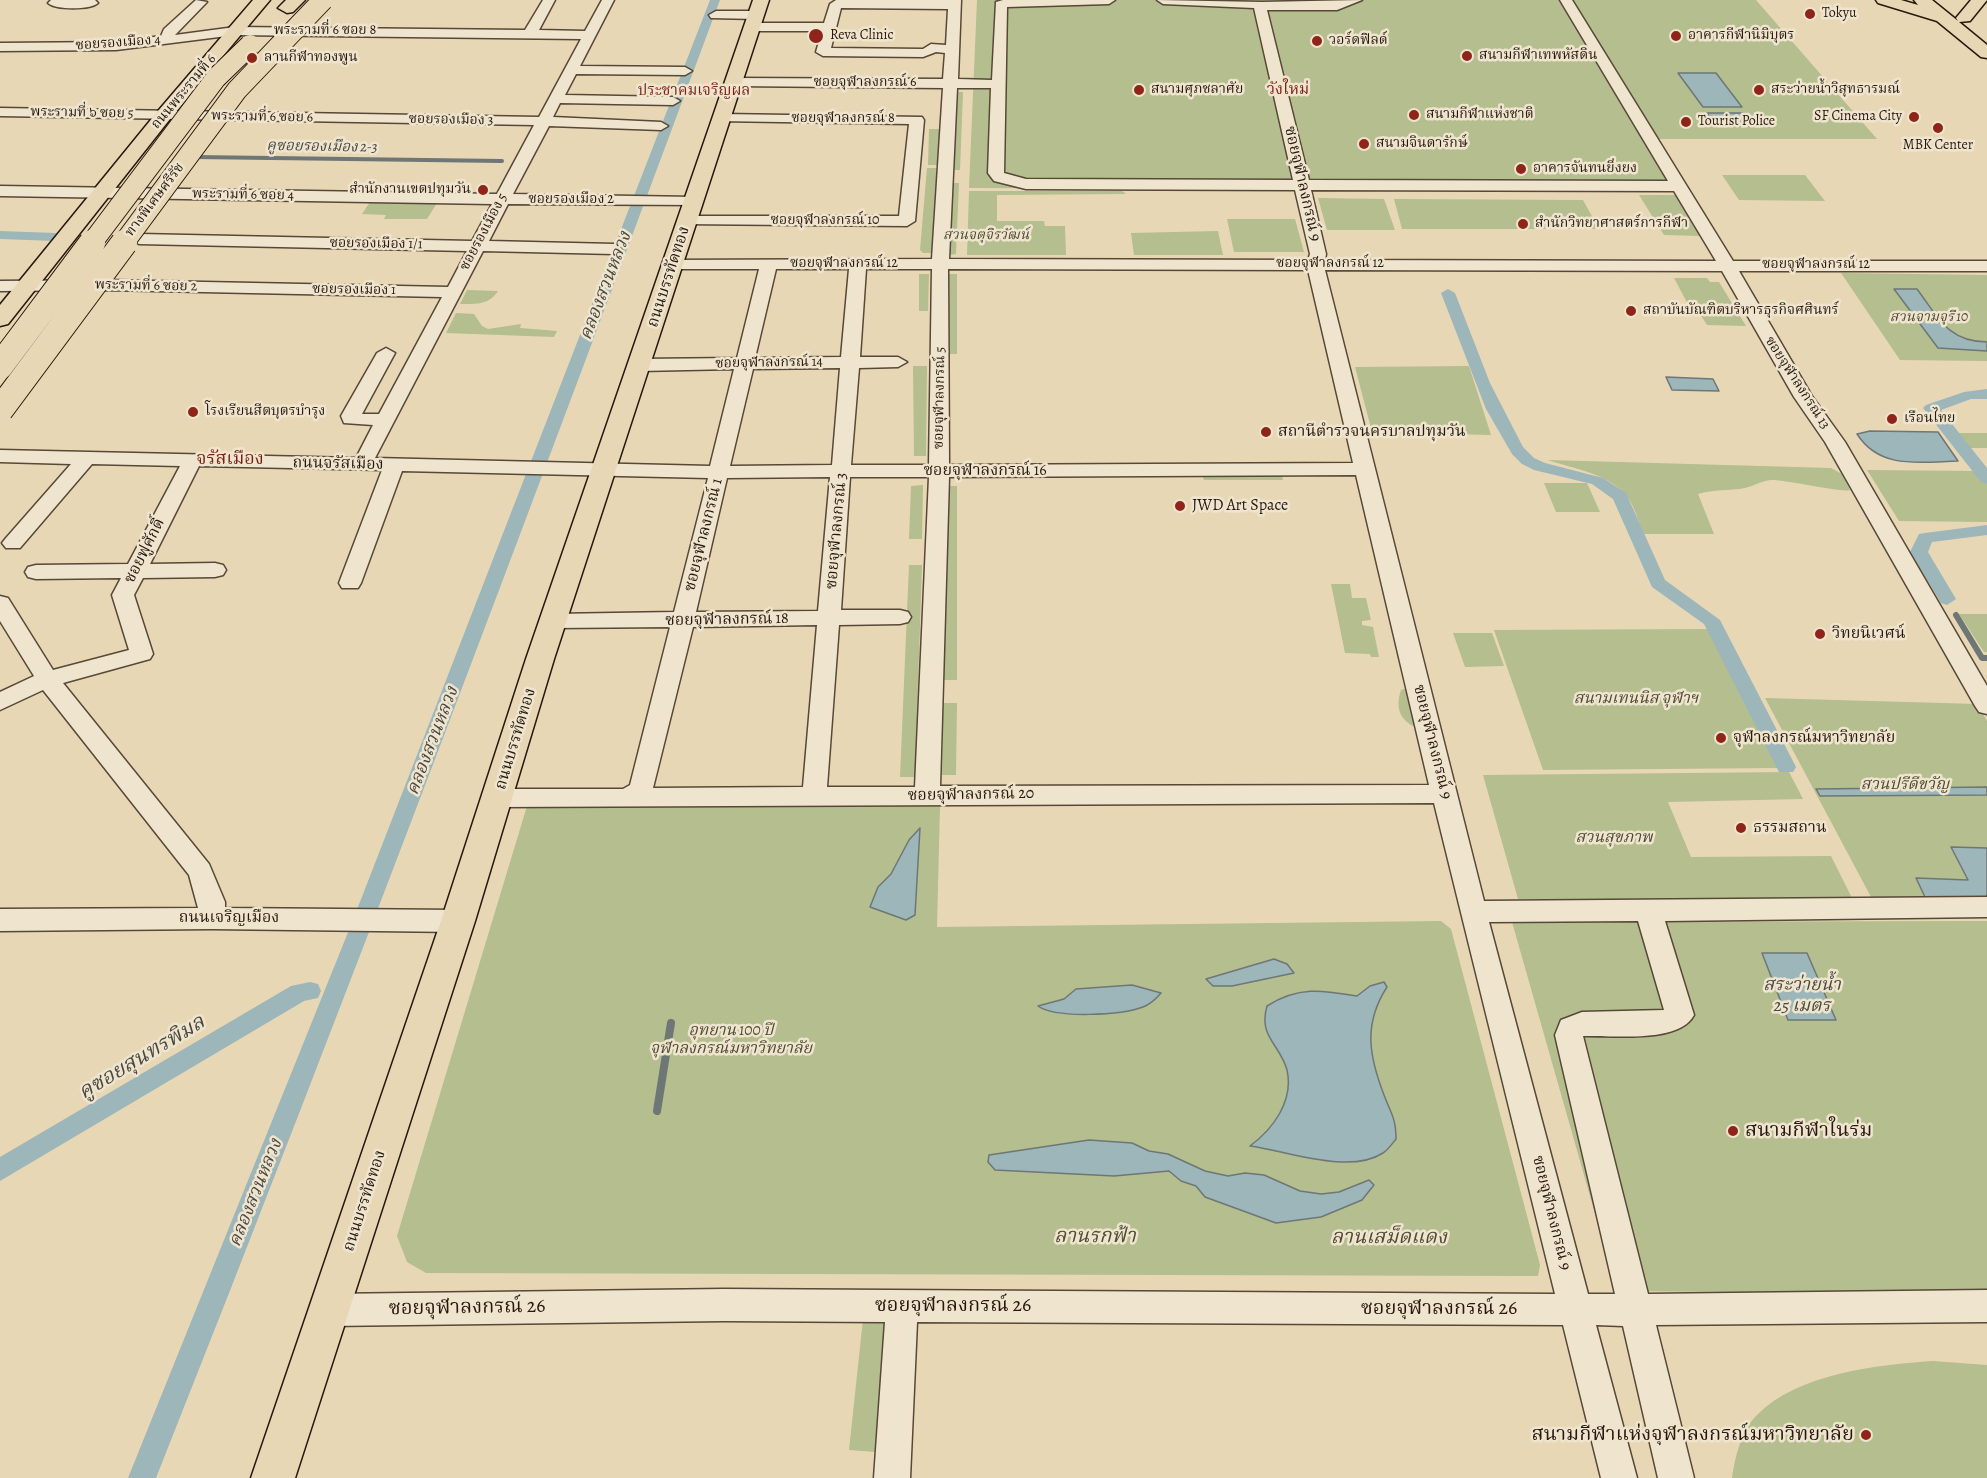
<!DOCTYPE html>
<html>
<head>
<meta charset="utf-8">
<style>
  body { margin:0 }
  canvas { display:block; background:#e7d7b5 }
</style>
</head>
<body>
<canvas width="1987" height="1478"></canvas>
<script>
const context = document.querySelector('canvas').getContext('2d');
context.lineJoin = 'round';
function fillPath(path, color) {
  context.fillStyle = color;
  context.fill(path, 'evenodd');
}
function trace(path, color, width, dash) {
  context.strokeStyle = color;
  context.lineWidth = width;
  context.lineCap = dash ? 'butt' : 'round';
  context.setLineDash(dash || []);
  context.stroke(path);
}
function label(font, color, halo, rows, align = 'center') {
  context.font = font + ' Alegreya,"Noto Serif Thai",serif';
  context.lineWidth = 5;
  context.setLineDash([]);
  context.textBaseline = 'middle';
  context.strokeStyle = halo;
  context.fillStyle = color;
  for (const [text, x, y, turn = 0] of rows) {
    context.save();
    context.translate(x, y);
    context.rotate((+turn || 0) * Math.PI / 180);
    context.textAlign = isNaN(turn) ? turn : align;
    if (halo) context.strokeText(text, 0, 0);
    context.fillText(text, 0, 0);
    context.restore();
  }
}
const green = new Path2D(`
  M 977,0 L 1756,0 L 1877,139 L 1659,139 L 1688,190 L 969,188 Z
  M 954,92 L 963,92 L 960,170 L 950,170 Z
  M 929,129 L 941,129 L 941,165 L 928,165 Z
  M 927,168 L 941,168 L 934,253 L 923,253 L 920,250 Z
  M 1722,175 L 1805,175 L 1825,201 L 1739,200 Z
  M 949,183 L 959,183 L 956,254 L 949,255 Z
  M 969,191 L 1122,191 L 1126,194 L 997,195 L 997,221 L 1044,221 L 1045,226 L 1065,226 L 1066,255 L 967,255 Z
  M 1639,195 L 1676,195 L 1701,236 L 1664,235 Z
  M 1318,198 L 1384,199 L 1395,230 L 1327,230 Z
  M 1394,199 L 1583,200 L 1599,229 L 1402,229 Z
  M 370,202 L 437,203 L 427,219 L 384,219 L 386,215 L 362,214 Z
  M 1227,219 L 1295,219 L 1304,252 L 1234,252 Z
  M 1218,231 L 1223,255 L 1134,255 L 1131,233 Z
  M 1841,273 L 1987,275 L 1987,361 L 1900,360 Z
  M 919,274 L 929,274 L 928,311 L 919,311 Z
  M 949,274 L 957,274 L 957,354 L 945,354 Z
  M 1674,278 L 1707,278 L 1710,282 L 1719,282 L 1746,326 L 1707,325 L 1702,317 L 1691,310 Z
  M 467,290 L 498,291 C 489,305 476,304 460,304 Z
  M 456,313 L 474,314 L 482,326 L 488,329 L 521,324 L 520,328 L 557,331 L 554,337 L 446,333 Z
  M 913,366 L 927,366 L 926,456 L 914,456 Z
  M 1469,366 L 1491,435 L 1372,432 L 1355,367 Z
  M 1954,433 L 1987,433 L 1987,448 L 1965,448 Z
  M 1548,460 L 1831,468 L 1842,474 L 1850,490 C 1843,493 1788,480 1772,480 C 1763,480 1754,486 1745,488 C 1729,491 1714,489 1698,494 L 1714,534 L 1644,534 C 1639,523 1635,509 1629,499 C 1612,474 1574,469 1548,460 Z
  M 1867,470 L 1978,471 L 1987,484 L 1987,522 L 1899,521 Z
  M 1202,475 L 1282,475 L 1283,480 L 1204,480 Z
  M 1544,483 L 1587,483 L 1600,512 L 1556,512 Z
  M 923,485 L 922,539 L 909,539 L 911,486 Z
  M 945,486 L 957,486 L 957,680 L 943,680 Z
  M 909,565 L 922,565 L 915,777 L 900,777 Z
  M 1331,584 L 1350,584 L 1352,598 L 1366,598 L 1371,620 L 1362,621 L 1362,625 L 1373,627 L 1379,657 L 1371,657 L 1370,654 L 1345,653 Z
  M 1959,614 L 1987,614 L 1987,652 L 1984,652 Z
  M 1710,629 L 1779,768 L 1543,770 L 1494,630 Z
  M 1453,633 L 1492,633 L 1504,666 L 1465,667 Z
  M 1407,688 L 1417,725 L 1413,726 C 1398,718 1396,705 1401,690 Z
  M 1765,698 L 1977,704 L 1987,721 L 1987,897 L 1871,897 Z
  M 943,703 L 957,703 L 956,775 L 942,775 Z
  M 1789,772 L 1803,799 L 1668,802 L 1691,857 L 1831,856 L 1854,902 L 1518,899 L 1483,775 Z
  M 527,806 L 940,806 L 937,927 L 1441,921 L 1451,929 L 1540,1265 L 1538,1276 L 426,1273 L 407,1262 L 397,1236 Z
  M 1987,921 L 1987,1294 L 1617,1291 L 1512,922 Z
  M 863,1319 L 888,1320 L 876,1452 L 849,1450 Z
  M 1933,1361 L 1987,1365 L 1987,1478 L 1732,1478 C 1735,1458 1741,1430 1757,1415 C 1798,1373 1878,1365 1933,1361 Z`);
const water = new Path2D(`
  M 1678,73 L 1716,73 L 1742,107 L 1703,107 Z
  M 1707,113 L 1746,113 L 1757,126 L 1716,126 Z
  M 1894,289 L 1917,289 C 1938,317 1948,342 1987,342 L 1987,351 L 1938,348 Z
  M 1666,377 L 1713,379 L 1719,391 L 1672,390 Z
  M 1870,431 L 1938,432 L 1958,461 C 1920,462 1880,470 1857,434 Z
  M 1987,787 L 1987,795 L 1820,796 L 1816,789 Z
  M 920,828 L 915,915 L 906,920 L 870,907 L 878,887 L 891,874 L 909,840 Z
  M 1951,847 L 1987,848 L 1987,897 L 1925,897 L 1916,878 L 1968,880 Z
  M 1762,953 L 1807,953 L 1836,1020 L 1788,1020 Z
  M 1274,959 L 1287,964 L 1294,973 L 1232,986 L 1213,986 L 1206,979 Z
  M 1384,982 L 1387,987 C 1363,1024 1369,1056 1384,1095 C 1391,1114 1396,1118 1396,1139 C 1392,1144 1388,1150 1383,1153 C 1349,1175 1287,1151 1250,1146 C 1273,1129 1294,1101 1287,1070 C 1280,1044 1258,1037 1267,1006 C 1298,986 1322,990 1357,996 L 1370,986 Z
  M 1132,985 L 1161,993 C 1156,999 1151,1004 1143,1007 C 1122,1015 1056,1019 1038,1006 L 1064,999 L 1076,989 Z
  M 1089,1140 L 1132,1143 L 1149,1151 L 1168,1154 L 1205,1171 L 1228,1176 L 1245,1173 L 1264,1175 L 1300,1191 L 1321,1194 L 1339,1192 L 1369,1180 L 1374,1185 L 1362,1200 L 1321,1217 L 1276,1223 L 1205,1197 L 1196,1186 L 1181,1181 L 1169,1171 L 1114,1176 L 995,1170 L 988,1162 L 989,1155 Z`);
const streamFar2 = new Path2D(`
  M 194,157 L 502,161`);
const streamFar1 = new Path2D(`
  M 1956,615 L 1982,658 L 1987,658`);
const stream = new Path2D(`
  M 657,1111 L 671,1023`);
const canal = new Path2D(`
  M 710,0 L 720,0 C 536,494 351,988 156,1478 L 128,1478 L 351,925 Z
  M 0,231 L 55,233 L 62,237 L 55,241 L 0,239 Z
  M 1448,289 L 1455,293 L 1490,383 L 1523,447 L 1534,458 L 1545,463 L 1603,478 L 1626,493 L 1665,580 L 1720,620 L 1796,767 L 1793,772 L 1779,772 L 1704,624 L 1652,587 L 1613,499 L 1592,484 L 1534,470 L 1522,464 L 1512,454 L 1486,409 L 1441,293 Z
  M 1987,389 L 1987,399 L 1971,399 L 1941,410 L 1987,468 L 1987,484 L 1981,482 L 1923,408 L 1926,405 L 1964,392 Z
  M 1987,525 L 1987,535 L 1932,542 L 1928,552 L 1956,599 L 1947,605 L 1941,603 L 1910,552 L 1919,534 L 1925,533 Z
  M 310,982 L 318,984 L 321,991 L 318,998 L 304,1001 L 0,1181 L 0,1157 L 291,986 Z`);
const minor = new Path2D(`
  M 51,0 L 95,0 L 98,3 C 91,10 55,10 48,3 Z
  M 196,0 L 207,2 L 175,35 L 235,27 L 525,30 L 543,0 L 555,0 L 539,30 L 585,31 L 602,0 L 614,0 L 580,66 L 685,67 L 692,71 L 685,75 L 576,74 L 565,95 L 673,97 L 680,101 L 673,105 L 560,103 L 553,117 L 661,122 L 668,126 L 661,130 L 549,126 L 513,194 L 694,197 L 700,199 L 702,202 L 700,205 L 508,204 L 489,241 L 614,244 L 622,249 L 614,254 L 483,251 L 375,458 L 710,466 L 734,369 L 640,371 L 631,365 L 640,359 L 737,358 L 759,269 L 673,269 L 667,268 L 665,264 L 667,260 L 932,259 L 943,88 L 734,86 L 727,82 L 734,78 L 943,79 L 945,53 L 936,52 L 923,57 L 823,56 L 816,52 L 822,31 L 752,31 L 745,27 L 752,23 L 824,23 L 830,4 L 836,0 L 961,0 L 958,79 L 992,80 L 996,2 L 1003,0 L 1115,0 L 1109,4 L 1007,7 L 1004,173 L 1026,179 L 1293,180 L 1254,8 L 1163,4 L 1157,0 L 1262,2 L 1362,0 L 1337,10 L 1267,10 L 1309,180 L 1668,181 L 1560,0 L 1572,0 L 1733,261 L 1987,261 L 1987,271 L 1739,271 L 1812,396 L 1845,442 L 1987,686 L 1987,714 L 1979,712 L 1975,706 L 1825,442 L 1794,397 L 1722,271 L 1325,270 L 1484,901 L 1987,897 L 1987,917 L 1665,921 L 1694,1015 C 1679,1044 1612,1035 1583,1036 L 1648,1294 L 1987,1290 L 1987,1322 L 1656,1325 L 1694,1478 L 1658,1478 L 1623,1326 L 1596,1325 L 1637,1478 L 1601,1478 L 1563,1325 L 917,1322 L 910,1478 L 874,1478 L 885,1322 L 724,1321 L 329,1326 L 317,1321 L 313,1310 L 317,1299 L 329,1294 L 724,1289 L 1555,1294 L 1434,803 L 497,807 L 488,804 L 485,798 L 488,792 L 497,789 L 623,789 L 630,785 L 670,627 L 554,628 L 546,626 L 543,621 L 546,616 L 554,614 L 674,612 L 708,478 L 402,471 L 361,583 L 358,588 L 342,588 L 339,583 L 382,470 L 199,466 L 150,564 L 215,563 L 223,565 L 226,570 L 223,575 L 215,577 L 143,578 L 134,595 L 153,654 L 150,659 L 63,683 L 209,864 L 225,902 L 225,908 L 458,910 L 467,914 L 471,921 L 467,928 L 458,932 L 211,929 L 0,931 L 0,909 L 198,908 L 189,875 L 43,690 L 0,710 L 0,692 L 34,676 L 0,621 L 0,596 L 8,598 L 53,670 L 129,650 L 112,595 L 121,578 L 36,579 L 28,577 L 25,572 L 28,567 L 36,565 L 128,564 L 180,466 L 92,464 L 20,548 L 6,548 L 2,543 L 6,538 L 71,464 L 0,462 L 0,450 L 356,458 L 373,425 L 344,423 L 341,416 L 377,353 L 386,348 L 395,353 L 362,414 L 379,414 L 442,297 L 107,290 L 0,291 L 0,281 L 107,280 L 448,287 L 467,251 L 139,244 L 131,239 L 139,234 L 472,241 L 492,204 L 0,196 L 0,186 L 497,194 L 534,125 L 0,116 L 0,108 L 539,117 L 581,39 L 235,35 L 116,50 L 0,51 L 0,43 L 116,42 L 161,36 L 164,29 ZM 841,8 L 948,9 L 946,45 L 931,44 L 923,49 L 831,48 ZM 957,88 L 991,88 L 988,173 L 994,181 L 1026,189 L 1295,190 L 1310,254 L 1308,260 L 949,259 ZM 1311,190 L 1674,191 L 1716,261 L 1325,260 L 1326,254 ZM 776,269 L 849,269 L 841,357 L 755,358 ZM 866,269 L 932,269 L 929,465 L 851,465 L 859,368 L 898,367 L 907,362 L 898,357 L 860,357 ZM 948,269 L 1308,270 L 1353,463 L 949,465 ZM 840,368 L 832,465 L 730,466 L 753,369 ZM 1356,475 L 1429,785 L 940,786 L 949,477 ZM 830,477 L 818,611 L 696,612 L 727,478 ZM 850,477 L 929,477 L 915,787 L 827,787 L 839,625 L 900,624 L 908,622 L 911,617 L 908,612 L 900,610 L 841,610 ZM 817,625 L 803,787 L 653,788 L 693,627 ZM 1638,921 L 1664,1010 L 1582,1012 L 1561,1020 L 1555,1035 L 1615,1294 L 1588,1294 L 1489,922 Z
  M 716,11 L 756,11 L 763,15 L 756,19 L 711,18 L 709,15 Z
  M 722,114 L 922,117 L 924,120 L 915,221 L 907,226 L 682,224 L 680,221 L 682,218 L 688,216 L 899,216 L 909,124 L 717,121 L 715,118 L 717,115 Z`);
const major = new Path2D(`
  M 253,0 L 270,0 L 170,119 L 8,324 L 0,326 L 0,305 L 158,111 Z
  M 753,0 L 769,0 L 554,659 L 475,921 L 295,1478 L 251,1478 L 441,921 L 526,659 Z
  M 1876,0 L 1901,0 L 1918,5 L 1914,0 L 1932,0 L 1958,21 L 1956,18 L 1971,0 L 1987,0 L 1970,21 L 1959,22 L 1987,45 L 1987,58 L 1981,57 L 1937,21 L 1878,3 Z`);
const highway = new Path2D(`
  M 286,0 L 305,0 L 293,12 L 287,13 L 278,8 Z`);
const highwayBridgeFar1 = new Path2D(`
  M 91,244 L 216,78 L 250,45
  M 123,244 L 237,90 L 323,0`);
const highwayBridge = new Path2D(`
  M 0,366 L 92,243
  M 0,410 L 124,243`);
const markers = [
  [1810,14,6,"#8f2418"],
  [816,36,8,"#8f2418"],
  [1676,36,6,"#8f2418"],
  [1317,41,6,"#8f2418"],
  [1467,56,6,"#8f2418"],
  [252,58,6,"#8f2418"],
  [1139,90,6,"#8f2418"],
  [1759,90,6,"#8f2418"],
  [1414,115,6,"#8f2418"],
  [1914,117,6,"#8f2418"],
  [1686,122,6,"#8f2418"],
  [1938,128,6,"#8f2418"],
  [1364,144,6,"#8f2418"],
  [1521,169,6,"#8f2418"],
  [483,190,6,"#8f2418"],
  [1523,224,6,"#8f2418"],
  [1631,311,6,"#8f2418"],
  [193,412,6,"#8f2418"],
  [1892,419,6,"#8f2418"],
  [1266,432,6,"#8f2418"],
  [1180,506,6,"#8f2418"],
  [1820,634,6,"#8f2418"],
  [1721,738,6,"#8f2418"],
  [1741,828,6,"#8f2418"],
  [1733,1131,6,"#8f2418"],
  [1866,1435,6,"#8f2418"]
];
const farPoinames = [
  ["Tokyu",1822,14],
  ["Reva Clinic",830,36],
  ["อาคารกีฬานิมิบุตร",1688,36],
  ["วอร์ดฟิลด์",1329,41],
  ["สนามกีฬาเทพหัสดิน",1479,56],
  ["ลานกีฬาทองพูน",264,58],
  ["สนามศุภชลาศัย",1151,90],
  ["สระว่ายน้ำวิสุทธารมณ์",1771,90],
  ["สนามกีฬาแห่งชาติ",1426,115],
  ["SF Cinema City",1902,117,"right"],
  ["Tourist Police",1698,122],
  ["สนามจินดารักษ์",1376,144],
  ["MBK Center",1938,146,"center"],
  ["อาคารจันทนยิ่งยง",1533,169],
  ["สำนักงานเขตปทุมวัน",471,190,"right"],
  ["สำนักวิทยาศาสตร์การกีฬา",1535,224],
  ["สถาบันบัณฑิตบริหารธุรกิจศศินทร์",1643,311],
  ["โรงเรียนสีตบุตรบำรุง",205,412],
  ["เรือนไทย",1904,419]
];
const farStreetnames = [
  ["พระรามที่ 6 ซอย 8",325,31],
  ["ซอยรองเมือง 4",118,43,-4],
  ["ซอยจุฬาลงกรณ์ 6",865,83],
  ["ถนนพระรามที่ 6",184,92,-50],
  ["พระรามที่ ๖ ซอย 5",82,113,1],
  ["พระรามที่ 6 ซอย 6",262,117,1],
  ["ซอยจุฬาลงกรณ์ 8",843,119],
  ["ซอยรองเมือง 3",451,120,1],
  ["พระรามที่ 6 ซอย 4",243,195,1],
  ["ทางพิเศษศรีรัช",155,200,-53],
  ["ซอยรองเมือง 2",571,200],
  ["ซอยจุฬาลงกรณ์ 10",825,221],
  ["ซอยรองเมือง 5",484,232,-62],
  ["ซอยรองเมือง 1/1",376,244,1],
  ["ซอยจุฬาลงกรณ์ 12",844,264],
  ["ซอยจุฬาลงกรณ์ 12",1330,264],
  ["ซอยจุฬาลงกรณ์ 12",1816,265],
  ["พระรามที่ 6 ซอย 2",146,286,1],
  ["ซอยรองเมือง 1",354,290,1],
  ["ซอยจุฬาลงกรณ์ 14",769,363,-1],
  ["ซอยจุฬาลงกรณ์ 13",1797,383,57],
  ["ซอยจุฬาลงกรณ์ 5",940,398,-89]
];
const farParknames = [
  ["สวนจตุจิรวัฒน์",986,236],
  ["สวนจามจุรี 10",1929,318]
];
const farNeighbourhoodnames = [
  ["ประชาคมเจริญผล",694,91]
];
const farWaternames = [
  ["คูซอยรองเมือง 2-3",322,147,1]
];
const farQuarternames = [
  ["วังใหม่",1288,90]
];
const streetNames = [
  ["ซอยจุฬาลงกรณ์ 9",1302,184,77],
  ["ถนนบรรทัดทอง",669,277,-72],
  ["ถนนจรัสเมือง",338,464,1],
  ["ซอยจุฬาลงกรณ์ 16",985,471],
  ["ซอยจุฬาลงกรณ์ 3",837,531,-85],
  ["ซอยจุฬาลงกรณ์ 1",704,535,-76],
  ["ซอยฟูศักดิ์",145,551,-63],
  ["ซอยจุฬาลงกรณ์ 18",727,620,-1],
  ["ถนนบรรทัดทอง",516,739,-73],
  ["ซอยจุฬาลงกรณ์ 9",1432,742,76],
  ["ซอยจุฬาลงกรณ์ 20",971,795,-1],
  ["ถนนเจริญเมือง",229,918],
  ["ถนนบรรทัดทอง",365,1201,-72],
  ["ซอยจุฬาลงกรณ์ 9",1551,1213,76]
];
const poiNames = [
  ["สถานีตำรวจนครบาลปทุมวัน",1278,432],
  ["JWD Art Space",1192,506],
  ["วิทยนิเวศน์",1832,634],
  ["จุฬาลงกรณ์มหาวิทยาลัย",1733,738],
  ["ธรรมสถาน",1753,828]
];
const parkNames = [
  ["สนามเทนนิส จุฬาฯ",1636,699],
  ["สวนปรีดีขวัญ",1905,785],
  ["สวนสุขภาพ",1614,838],
  ["อุทยาน 100 ปี",731,1031],
  ["จุฬาลงกรณ์มหาวิทยาลัย",731,1049]
];
const waterNames = [
  ["คลองสวนหลวง",606,286,-69],
  ["คลองสวนหลวง",433,741,-69],
  ["สระว่ายน้ำ",1802,986],
  ["25 เมตร",1802,1007],
  ["คลองสวนหลวง",256,1193,-68]
];
const neighbourhoodNames = [
  ["จรัสเมือง",230,460]
];
const nearPoinames = [
  ["สนามกีฬาในร่ม",1745,1131],
  ["สนามกีฬาแห่งจุฬาลงกรณ์มหาวิทยาลัย",1854,1435,"right"]
];
const nearParknames = [
  ["ลานรกฟ้า",1095,1237],
  ["ลานเสม็ดแดง",1389,1238]
];
const nearStreetnames = [
  ["ซอยจุฬาลงกรณ์ 26",953,1306],
  ["ซอยจุฬาลงกรณ์ 26",467,1308,-1],
  ["ซอยจุฬาลงกรณ์ 26",1439,1309]
];
const nearWaternames = [
  ["คูซอยสุนทรพิมล",142,1058,-31]
];
fillPath(green, '#b4be8e');
fillPath(water, '#9db6ba');
trace(water, '#6e7775', 1.5);
trace(streamFar2, '#6e7775', 4);
trace(streamFar1, '#6e7775', 6);
trace(stream, '#6e7775', 8);
fillPath(canal, '#9db6ba');
trace(minor, '#574837', 3);
trace(major, '#27190d', 3);
trace(highway, '#27190d', 3);
fillPath(minor, '#efe5cf');
fillPath(major, '#e7d7b5');
fillPath(highway, '#e7d7b5');
trace(highwayBridgeFar1, '#27190d', 22, []);
trace(highwayBridge, '#27190d', 28, []);
trace(highwayBridgeFar1, '#e7d7b5', 20);
trace(highwayBridge, '#e7d7b5', 26);
for (const [x, y, r, color] of markers) {
  const dot = new Path2D();
  dot.arc(x, y, r, 0, 2 * Math.PI);
  context.fillStyle = color;
  context.fill(dot);
  trace(dot, '#efe5cf', 2);
}
label('14px', '#27190d', '#efe5cf', farPoinames, 'left');
label('14px', '#27190d', '#efe5cf', farStreetnames);
label('italic 14px', '#514b34', '#efe5cf', farParknames);
label('15px', '#7a1f14', '#efe5cf', farNeighbourhoodnames);
label('italic 15px', '#4a4841', '#efe5cf', farWaternames);
label('16px', '#7a1f14', '#efe5cf', farQuarternames);
label('16px', '#27190d', '#efe5cf', streetNames);
label('16px', '#27190d', '#efe5cf', poiNames, 'left');
label('italic 16px', '#514b34', '#efe5cf', parkNames);
label('italic 18px', '#4a4841', '#efe5cf', waterNames);
label('18px', '#7a1f14', '#efe5cf', neighbourhoodNames);
label('20px', '#27190d', '#efe5cf', nearPoinames, 'left');
label('italic 20px', '#514b34', '#efe5cf', nearParknames);
label('20px', '#27190d', '#efe5cf', nearStreetnames);
label('italic 21px', '#4a4841', '#efe5cf', nearWaternames);
</script>
</body>
</html>
